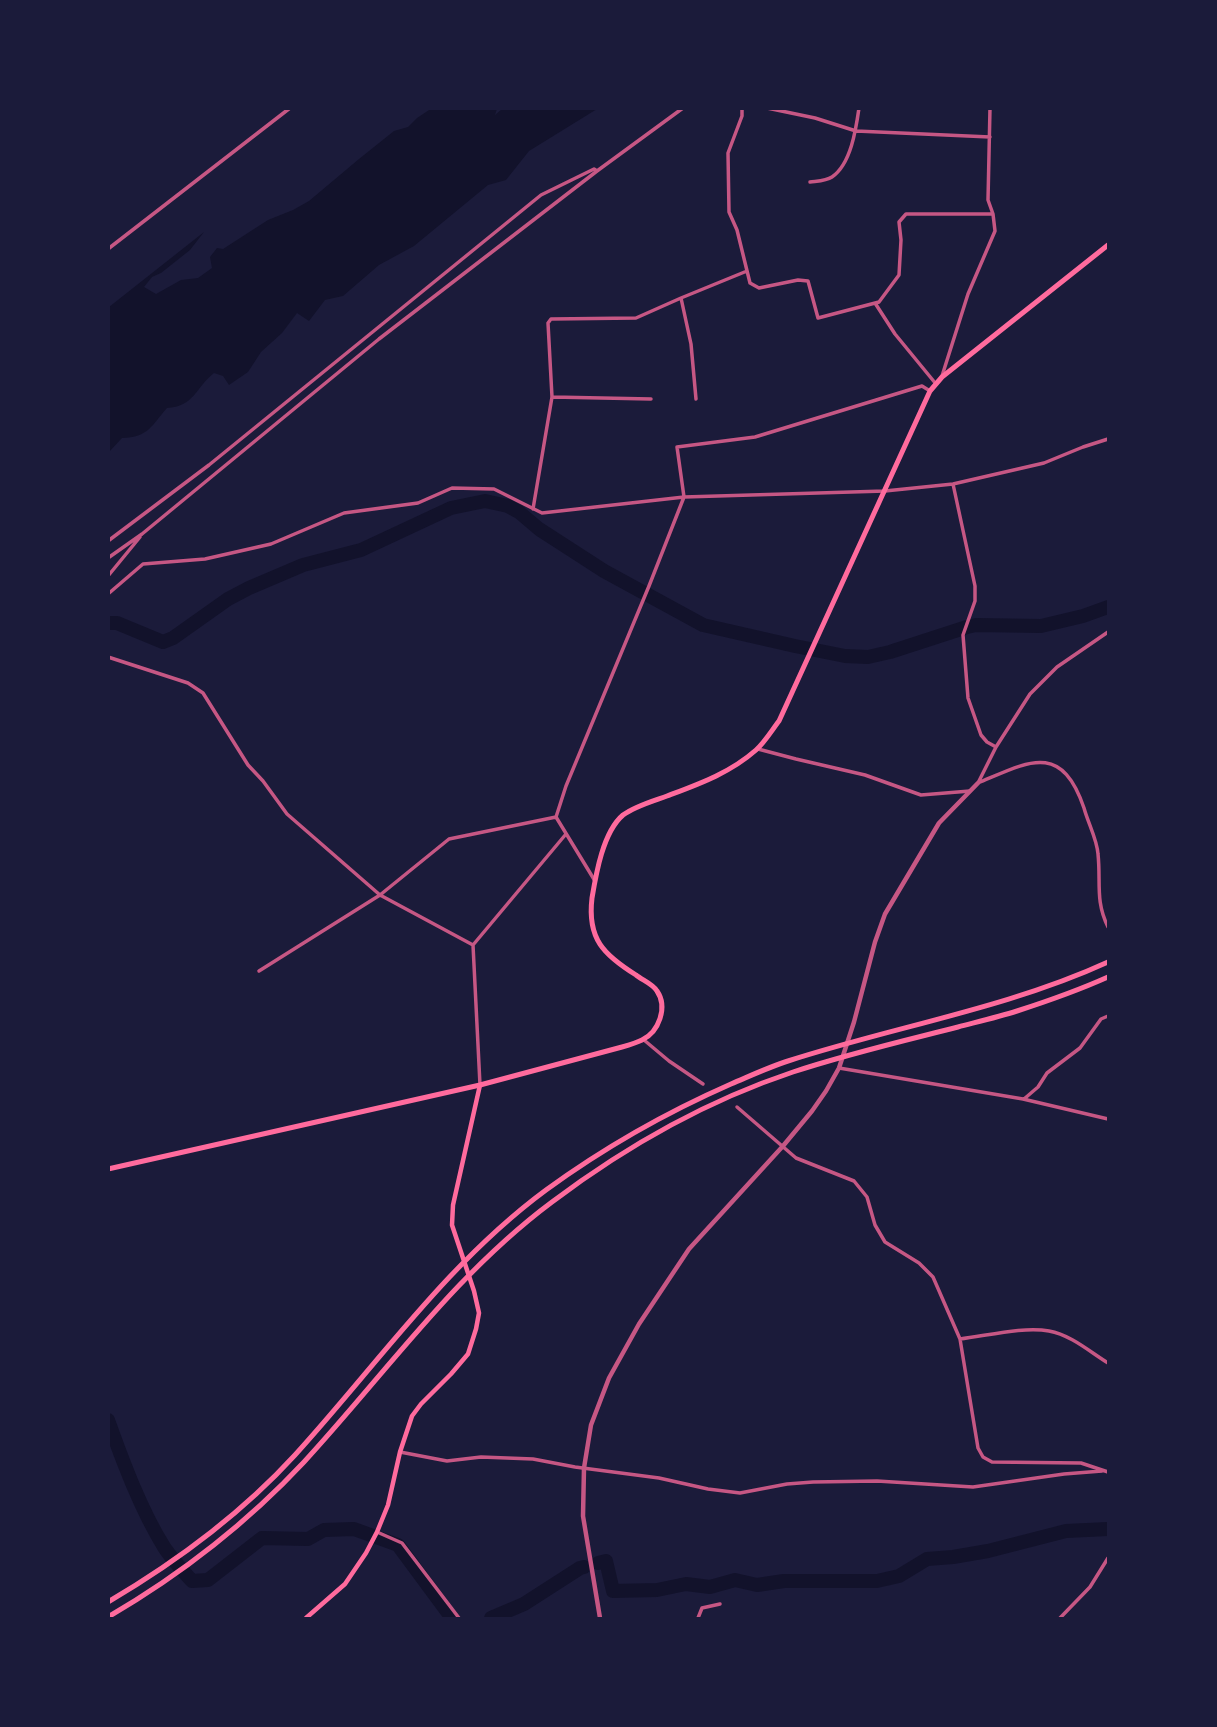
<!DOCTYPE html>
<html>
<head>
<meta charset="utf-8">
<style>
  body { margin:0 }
  #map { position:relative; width:1217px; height:1727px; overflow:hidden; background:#1b1b3a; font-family:"Alegreya Sans",sans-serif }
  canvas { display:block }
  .frame { position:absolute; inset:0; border:110px solid #1b1b3a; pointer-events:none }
</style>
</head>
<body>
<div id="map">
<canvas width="1217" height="1727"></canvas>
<div class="frame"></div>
</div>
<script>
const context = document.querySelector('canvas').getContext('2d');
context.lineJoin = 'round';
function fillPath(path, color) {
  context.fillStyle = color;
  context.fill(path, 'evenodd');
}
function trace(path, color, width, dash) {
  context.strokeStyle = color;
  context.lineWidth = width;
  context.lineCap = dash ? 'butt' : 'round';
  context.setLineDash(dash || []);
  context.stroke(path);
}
const water = new Path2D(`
  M 432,108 L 497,109 L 495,115 L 502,109 L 597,109 L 529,151 L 506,180 L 488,185 L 414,246 L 379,265 L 343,296 L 325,300 L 309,321 L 297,313 L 282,333 L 261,352 L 248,372 L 229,385 L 223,376 L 214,373 C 196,387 194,407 167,408 C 151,426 149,437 122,438 L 109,452 L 109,307 L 204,232 L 190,250 L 161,273 L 152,277 L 144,287 L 156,294 L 181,280 L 198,278 L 212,268 L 210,257 L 217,248 L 223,249 L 268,220 L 293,210 L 309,201 L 359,159 L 394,131 L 408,127 L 417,118 Z`);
const river = new Path2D(`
  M 108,623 L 117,623 L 163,642 L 173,638 L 228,599 L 249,588 L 303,565 L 361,550 L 451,508 L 485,501 L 508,506 L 519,512 L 539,529 L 604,571 L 703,625 L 795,646 L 845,656 L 868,657 L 890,652 L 967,627 L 976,625 L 1041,626 L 1083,616 L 1108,607
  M 108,1420 C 123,1462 141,1510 164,1547 C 172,1559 182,1570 192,1581 L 208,1580 L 262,1538 L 308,1539 L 324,1530 L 354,1529 L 398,1545 L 452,1618
  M 598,1563 L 606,1561 L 613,1591 L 657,1590 L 686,1584 L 710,1587 L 735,1580 L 757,1585 L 784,1581 L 877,1581 L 899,1576 L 927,1559 L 953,1557 L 988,1551 L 1066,1531 L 1108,1529
  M 491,1618 L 524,1604 L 580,1568 L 584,1567`);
const minor = new Path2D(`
  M 742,108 L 742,116 L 728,153 L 729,212 L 737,230 L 750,283 L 759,288 L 798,280 L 808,281 L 818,318 L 879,302 L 899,275 L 901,240 L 899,222 L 906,214 L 993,214
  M 767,108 L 815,118 L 856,131 L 990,137
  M 810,182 C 817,181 826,181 832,177 C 851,164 856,129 859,108
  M 108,249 L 290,108
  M 875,303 L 895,334 L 936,384
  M 942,376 L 968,294 L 995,231 L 993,214 L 988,200 L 990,108
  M 552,397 L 651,399
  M 696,399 L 691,344 L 681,298 L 747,271
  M 953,484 L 975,586 L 975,601 L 963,635 L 968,698 L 981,735 L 987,742 L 996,747
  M 533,509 L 552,397 L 548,323 L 551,319 L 636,318 L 681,298
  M 108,541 L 209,465 L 541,195 L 594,169 L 597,171 L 683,108
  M 108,558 L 142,534 L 379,339 L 597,171
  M 108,576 L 140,537
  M 108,594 L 143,564 L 205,559 L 271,544 L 344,513 L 418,503 L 452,488 L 494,489 L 542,513 L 684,497 L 885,491 L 953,484 L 1044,463 L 1083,447 L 1108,439
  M 108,657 L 188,683 L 203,693 L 248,765 L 263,781 L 287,814 L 380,895 L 473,945
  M 758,749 L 796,759 L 865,775 L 921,795 L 970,791
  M 979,781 L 996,747 L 1030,694 L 1057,667 L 1108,632
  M 978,783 C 1028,762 1061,741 1084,808 C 1088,823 1097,839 1098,854 C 1101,882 1095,901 1108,927
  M 595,881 L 556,817 L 566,786 L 649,586 L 684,497 L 677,447 L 755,437 L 922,386 L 930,391
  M 259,971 L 380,895 L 449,839 L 556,817
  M 644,1040 L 669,1061 L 703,1084
  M 839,1068 L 1023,1099 L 1108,1119
  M 480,1085 L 473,945 L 566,834
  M 1024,1099 L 1038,1087 L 1047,1073 L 1080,1048 L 1101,1019 L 1108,1016
  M 737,1107 L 796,1158 L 854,1181 L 867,1197 L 875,1225 L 885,1242 L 919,1263 L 933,1277 L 960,1339 L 978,1448 L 983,1457 L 992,1462 L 1081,1463 L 1108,1472
  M 960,1339 C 986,1336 1024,1326 1049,1331 C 1071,1335 1090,1352 1108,1363
  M 400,1452 L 447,1461 L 481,1457 L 533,1459 L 575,1467 L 659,1478 L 708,1489 L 740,1493 L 787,1484 L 813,1482 L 877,1481 L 973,1487 L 1064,1474 L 1102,1471
  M 377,1532 L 402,1543 L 459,1618
  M 698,1618 L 702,1608 L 720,1604
  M 1060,1618 L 1090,1587 L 1108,1558`);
const tertiary = new Path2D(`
  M 600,1618 L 583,1516 L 584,1468 L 591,1425 L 609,1378 L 639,1324 L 689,1249 L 783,1146 L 812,1111 L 826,1091 L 839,1068 L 854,1022 L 875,942 L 885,914 L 939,823 L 978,783`);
const secondary = new Path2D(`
  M 306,1618 L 345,1584 L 366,1553 L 377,1532 L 388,1505 L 400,1452 L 412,1416 L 421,1404 L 451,1374 L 468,1354 L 476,1329 L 479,1313 L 474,1291 L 452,1225 L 453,1205 L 480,1085`);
const primary = new Path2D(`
  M 108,1169 L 480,1085 L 622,1047 C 629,1045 636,1043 642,1040 C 659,1032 668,1007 657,991 C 653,984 642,980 636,975 C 604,955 587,939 592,898 C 596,874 603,832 623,815 C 635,806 653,801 667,796 C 699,784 730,773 756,750 C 765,742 772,730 779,721 L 930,391 L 942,377 L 1108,245`);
const trunk = new Path2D(`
  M 108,1602 C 176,1562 242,1513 295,1455 C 377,1365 447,1263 546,1190 C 605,1147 665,1113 731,1084 C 750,1076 769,1067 788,1061 C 893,1027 1008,1008 1108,962
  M 108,1617 C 180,1575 247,1523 304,1462 C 386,1373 454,1275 552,1202 C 625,1147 706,1101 793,1072 C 847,1054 903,1041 958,1027 C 977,1022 998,1017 1017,1011 C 1048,1001 1079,990 1108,977`);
fillPath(water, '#12122b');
trace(river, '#12122b', 14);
trace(minor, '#c65784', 3.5);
trace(tertiary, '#c65784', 4.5);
trace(secondary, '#ff6b9d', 4.5);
trace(primary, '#ff6b9d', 5);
trace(trunk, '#ff6b9d', 5);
</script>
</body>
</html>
